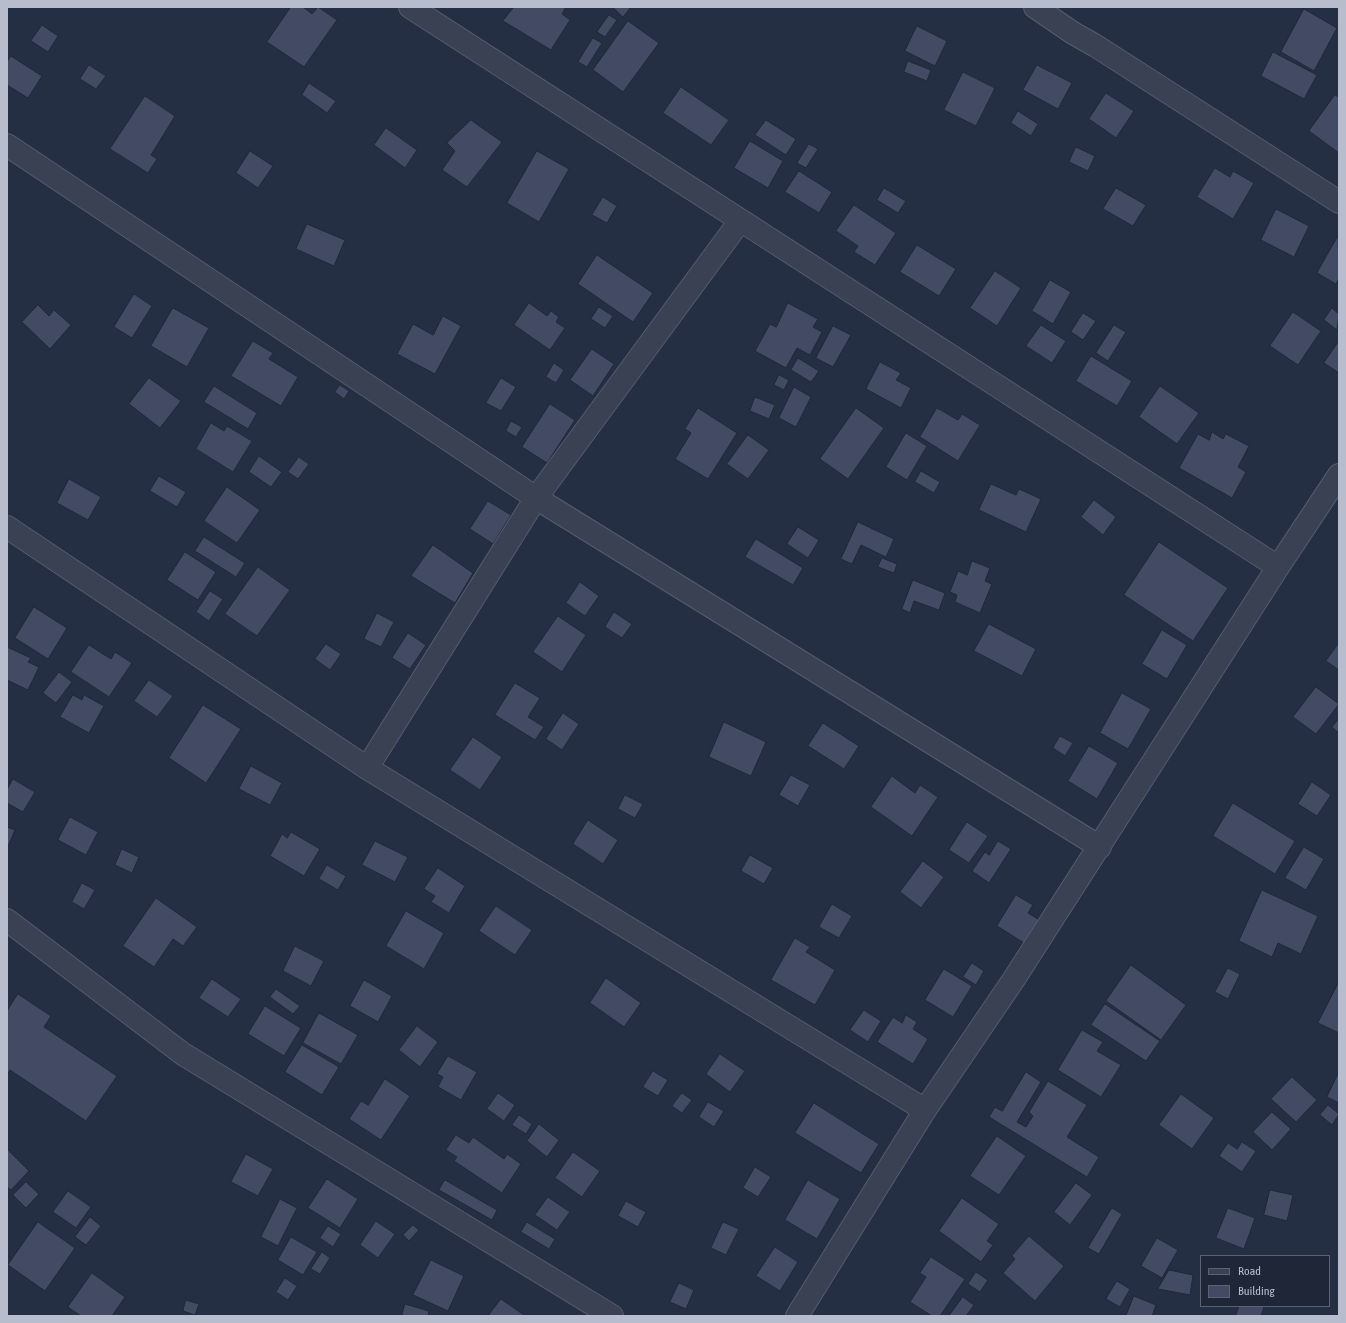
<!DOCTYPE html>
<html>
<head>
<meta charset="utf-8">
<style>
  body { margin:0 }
  #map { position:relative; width:1346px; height:1323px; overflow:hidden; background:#252f43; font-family:"Asap Condensed",sans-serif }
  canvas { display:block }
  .frame { position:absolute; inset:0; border:8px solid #b7bdcd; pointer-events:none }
  .legend { position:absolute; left:1200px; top:1255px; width:130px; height:52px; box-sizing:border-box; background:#1e2638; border:1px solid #5b6274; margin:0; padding:5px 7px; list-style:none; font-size:12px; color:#b7bdcd }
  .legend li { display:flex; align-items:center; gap:8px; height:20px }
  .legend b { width:20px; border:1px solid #5b6274 }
</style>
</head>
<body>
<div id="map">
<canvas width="1346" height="1323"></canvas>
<div class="frame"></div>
<ul class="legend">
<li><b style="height:5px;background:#3a4153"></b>Road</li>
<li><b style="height:11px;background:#424b63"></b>Building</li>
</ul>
</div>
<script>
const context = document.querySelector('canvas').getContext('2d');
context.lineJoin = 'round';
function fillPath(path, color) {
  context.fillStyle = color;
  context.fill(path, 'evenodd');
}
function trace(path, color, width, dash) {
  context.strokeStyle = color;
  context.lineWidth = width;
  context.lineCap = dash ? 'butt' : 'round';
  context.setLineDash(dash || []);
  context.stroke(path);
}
const building = new Path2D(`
  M 291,7 L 303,7 L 312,14 L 318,7 L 337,20 L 304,67 L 267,42 Z
  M 514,7 L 566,7 L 562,14 L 570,20 L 551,50 L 503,21 Z
  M 613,7 L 631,7 L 623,17 Z
  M 1304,9 L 1337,28 L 1314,71 L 1281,52 Z
  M 609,15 L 617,20 L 605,37 L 597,32 Z
  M 628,21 L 659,43 L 623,92 L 593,70 Z
  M 42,25 L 58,36 L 48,52 L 31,41 Z
  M 917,26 L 947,41 L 935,66 L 905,51 Z
  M 593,38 L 602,43 L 587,67 L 578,62 Z
  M 1273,52 L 1317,75 L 1304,99 L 1261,76 Z
  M 11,56 L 42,76 L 28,98 L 7,85 L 7,62 Z
  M 908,61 L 931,70 L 927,81 L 904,72 Z
  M 89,65 L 106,76 L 96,89 L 80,79 Z
  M 1037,65 L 1072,83 L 1058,109 L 1023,90 Z
  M 963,72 L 995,88 L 976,126 L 944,110 Z
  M 309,83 L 336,101 L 327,113 L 302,95 Z
  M 681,87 L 729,120 L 711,145 L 663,113 Z
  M 1106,93 L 1134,111 L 1116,138 L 1089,119 Z
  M 1335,95 L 1339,97 L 1339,153 L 1309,131 Z
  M 145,96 L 175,116 L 151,155 L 157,159 L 148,173 L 110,149 Z
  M 1018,111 L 1038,124 L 1031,136 L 1011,123 Z
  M 471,120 L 502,142 L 467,187 L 442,170 L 455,151 L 447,143 Z
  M 766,120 L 796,139 L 786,155 L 755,135 Z
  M 386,128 L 417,150 L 405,168 L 374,145 Z
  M 750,141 L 783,161 L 768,188 L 734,168 Z
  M 809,144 L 818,149 L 806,168 L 797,163 Z
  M 1076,147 L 1095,156 L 1088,171 L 1069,162 Z
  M 250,151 L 273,166 L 258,188 L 236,173 Z
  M 537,151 L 569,169 L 539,222 L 507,203 Z
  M 1215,168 L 1230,177 L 1233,171 L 1254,183 L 1233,219 L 1197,197 Z
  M 799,171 L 832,192 L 819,213 L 785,192 Z
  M 884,188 L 906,201 L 898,213 L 877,200 Z
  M 1116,188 L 1146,205 L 1133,226 L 1103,209 Z
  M 603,197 L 617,206 L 607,223 L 592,215 Z
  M 854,205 L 896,233 L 875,265 L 854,252 L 858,246 L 836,231 Z
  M 1276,209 L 1309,226 L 1294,257 L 1261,240 Z
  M 307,224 L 345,240 L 334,266 L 296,249 Z
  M 1338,236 L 1339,278 L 1336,284 L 1317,273 Z
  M 917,245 L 956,269 L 939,296 L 900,272 Z
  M 597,255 L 653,293 L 633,322 L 578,284 Z
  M 995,271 L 1021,288 L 997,326 L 970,308 Z
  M 1050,280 L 1071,292 L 1053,324 L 1032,311 Z
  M 134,294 L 152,306 L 132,338 L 114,327 Z
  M 529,303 L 547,316 L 551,311 L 559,317 L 556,322 L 565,328 L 550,350 L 514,325 Z
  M 788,303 L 818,319 L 813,327 L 822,332 L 810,355 L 797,348 L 786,368 L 755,351 L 770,324 L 776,327 Z
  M 38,305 L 49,316 L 54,310 L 71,325 L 50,349 L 22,322 Z
  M 599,307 L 613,316 L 605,328 L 591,319 Z
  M 173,308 L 209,328 L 187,367 L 151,346 Z
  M 1332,308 L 1339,314 L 1337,330 L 1324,320 Z
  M 1293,312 L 1321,331 L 1298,365 L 1270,346 Z
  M 1083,313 L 1096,321 L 1083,340 L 1071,332 Z
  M 443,316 L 461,326 L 435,374 L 397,354 L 413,324 L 433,335 Z
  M 1041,325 L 1066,341 L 1052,363 L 1026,346 Z
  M 1114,325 L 1126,332 L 1108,361 L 1096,353 Z
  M 833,326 L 851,335 L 833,367 L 816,358 Z
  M 253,341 L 273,353 L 269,359 L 298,377 L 281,406 L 231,376 Z
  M 1339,341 L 1339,373 L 1324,363 Z
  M 592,349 L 614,364 L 593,396 L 570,380 Z
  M 1091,356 L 1132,381 L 1117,406 L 1076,381 Z
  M 798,358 L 819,371 L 811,382 L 791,370 Z
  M 880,362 L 901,373 L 896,380 L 911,388 L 901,408 L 866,389 Z
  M 554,363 L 564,370 L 556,383 L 546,377 Z
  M 779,375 L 789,380 L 784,390 L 774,385 Z
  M 149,378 L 181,401 L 160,428 L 129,404 Z
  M 501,378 L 516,387 L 501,411 L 486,403 Z
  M 340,385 L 349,391 L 344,399 L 335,392 Z
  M 214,386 L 257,413 L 248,429 L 204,402 Z
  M 1160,386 L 1199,413 L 1177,444 L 1139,417 Z
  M 794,387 L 811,397 L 796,427 L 779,418 Z
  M 755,397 L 775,405 L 769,419 L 750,411 Z
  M 550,404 L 575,420 L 547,463 L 522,447 Z
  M 698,408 L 737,433 L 708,479 L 675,459 L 691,433 L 685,429 Z
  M 856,408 L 884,428 L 848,479 L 820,459 Z
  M 937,408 L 958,420 L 962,414 L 980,425 L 958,461 L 920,437 Z
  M 511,421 L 522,427 L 516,437 L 506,431 Z
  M 211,423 L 224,431 L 227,426 L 252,441 L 233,472 L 196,449 Z
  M 1212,432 L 1223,439 L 1226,434 L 1249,446 L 1238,467 L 1246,472 L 1232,498 L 1179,468 L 1198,434 L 1209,440 Z
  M 906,433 L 927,446 L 907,480 L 886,467 Z
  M 748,435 L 769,450 L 748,479 L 727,464 Z
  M 259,456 L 282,472 L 271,487 L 249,472 Z
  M 299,457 L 309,464 L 298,479 L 288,472 Z
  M 921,471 L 940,482 L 934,493 L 915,482 Z
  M 159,476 L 186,492 L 177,507 L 150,491 Z
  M 69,479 L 101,497 L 88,520 L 57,503 Z
  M 991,484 L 1016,495 L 1019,489 L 1041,499 L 1026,532 L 979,510 Z
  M 227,487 L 260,510 L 237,543 L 204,521 Z
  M 1094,500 L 1116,517 L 1103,535 L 1081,517 Z
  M 488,501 L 511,515 L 493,544 L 470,529 Z
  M 858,522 L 894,539 L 886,557 L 861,545 L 852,564 L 841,559 Z
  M 798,527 L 819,540 L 808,558 L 787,544 Z
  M 204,537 L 245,563 L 236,577 L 195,551 Z
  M 756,539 L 803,568 L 793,585 L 745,557 Z
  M 1159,542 L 1228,588 L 1193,641 L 1124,595 Z
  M 433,545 L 473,573 L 455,603 L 411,576 Z
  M 185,552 L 216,572 L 198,600 L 167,580 Z
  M 882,558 L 897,564 L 894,573 L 878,567 Z
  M 972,561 L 990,568 L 985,581 L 992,584 L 980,613 L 955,602 L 957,595 L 950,592 L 958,571 L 967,575 Z
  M 258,567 L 290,590 L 257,636 L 225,614 Z
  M 913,580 L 945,593 L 939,610 L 914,601 L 910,613 L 902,609 Z
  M 580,582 L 599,596 L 585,616 L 566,603 Z
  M 210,591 L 223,599 L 209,621 L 196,612 Z
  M 34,607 L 67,628 L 48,659 L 15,638 Z
  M 614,612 L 632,624 L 622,638 L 605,627 Z
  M 377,613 L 394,622 L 381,647 L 364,639 Z
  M 558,616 L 586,635 L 562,672 L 533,652 Z
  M 989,624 L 1036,649 L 1022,676 L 974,651 Z
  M 1162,630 L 1187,645 L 1167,679 L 1142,664 Z
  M 408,633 L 426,645 L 410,669 L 392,658 Z
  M 1339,643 L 1339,670 L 1326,661 Z
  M 326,644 L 341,654 L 330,670 L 315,659 Z
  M 89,645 L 111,659 L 115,652 L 132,663 L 109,697 L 71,672 Z
  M 7,647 L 31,658 L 28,662 L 39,667 L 28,690 L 7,680 Z
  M 59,672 L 72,682 L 56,703 L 43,693 Z
  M 149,680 L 173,696 L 157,717 L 134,701 Z
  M 515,683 L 540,698 L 528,717 L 544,727 L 535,740 L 495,715 Z
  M 1316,687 L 1339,704 L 1316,734 L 1293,717 Z
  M 1122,693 L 1151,709 L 1128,749 L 1100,733 Z
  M 73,695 L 82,700 L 84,695 L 104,706 L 89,733 L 60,717 Z
  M 203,705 L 241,729 L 206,783 L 169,758 Z
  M 563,713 L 579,724 L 562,750 L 546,739 Z
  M 1339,719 L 1339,733 L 1332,727 Z
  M 724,722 L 766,742 L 751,776 L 709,757 Z
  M 823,723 L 859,746 L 844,769 L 808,746 Z
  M 1060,736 L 1073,743 L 1065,756 L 1053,748 Z
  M 473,737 L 502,757 L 480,790 L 450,770 Z
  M 1089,746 L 1118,763 L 1097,799 L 1068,781 Z
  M 251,766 L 282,783 L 270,805 L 239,789 Z
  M 791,775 L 810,785 L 798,806 L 779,795 Z
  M 892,776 L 915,793 L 920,785 L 938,797 L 912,836 L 871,807 Z
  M 13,779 L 35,792 L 23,812 L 7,803 L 7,790 Z
  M 1312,782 L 1331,795 L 1317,816 L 1298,804 Z
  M 625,795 L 643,804 L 635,818 L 618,809 Z
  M 1233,803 L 1295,841 L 1275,874 L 1213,836 Z
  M 70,817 L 98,832 L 86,855 L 58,840 Z
  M 588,820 L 618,840 L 603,864 L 573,844 Z
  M 967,822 L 988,836 L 969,863 L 949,850 Z
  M 7,827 L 15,830 L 7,849 Z
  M 291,832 L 320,849 L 304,876 L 270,856 L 282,834 L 287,838 Z
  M 375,841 L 408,857 L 395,882 L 362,865 Z
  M 998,841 L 1011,849 L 989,883 L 972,871 L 985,852 L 989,855 Z
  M 1304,847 L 1324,859 L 1306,890 L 1285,878 Z
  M 122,849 L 139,857 L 132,873 L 115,865 Z
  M 750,855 L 773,868 L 764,884 L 741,871 Z
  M 923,861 L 944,877 L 921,908 L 900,892 Z
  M 327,865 L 346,876 L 338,890 L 319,879 Z
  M 438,868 L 465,886 L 449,913 L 431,902 L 435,896 L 424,889 Z
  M 82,883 L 95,890 L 84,909 L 72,902 Z
  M 1262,890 L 1318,916 L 1301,954 L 1278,943 L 1272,957 L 1239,941 Z
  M 1016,895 L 1033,905 L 1028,913 L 1046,924 L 1032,948 L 997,926 Z
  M 156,898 L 197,927 L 183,946 L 173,939 L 154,967 L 123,946 Z
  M 832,904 L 852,916 L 839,938 L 819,927 Z
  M 496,906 L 532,930 L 515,955 L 479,931 Z
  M 406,911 L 444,933 L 424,969 L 386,946 Z
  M 795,938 L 810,947 L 806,952 L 835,970 L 815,1005 L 771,980 Z
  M 295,946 L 324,961 L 311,986 L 283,971 Z
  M 972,963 L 984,971 L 976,985 L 963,977 Z
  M 1131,965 L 1186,1005 L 1161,1040 L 1106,1001 Z
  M 1228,968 L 1240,974 L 1228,999 L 1215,992 Z
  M 944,969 L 972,986 L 953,1017 L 925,1000 Z
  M 606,978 L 641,1003 L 624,1027 L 590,1003 Z
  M 212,979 L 241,999 L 228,1017 L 199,998 Z
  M 364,980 L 392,996 L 378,1022 L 350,1006 Z
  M 1338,984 L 1339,985 L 1339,1033 L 1318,1023 Z
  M 276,989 L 300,1006 L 293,1014 L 270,997 Z
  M 18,994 L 51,1016 L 44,1027 L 117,1076 L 86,1121 L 10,1070 L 7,1075 L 7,1011 Z
  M 1105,1004 L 1160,1041 L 1146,1061 L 1091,1025 Z
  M 265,1006 L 301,1028 L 284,1056 L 248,1034 Z
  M 864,1010 L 881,1021 L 868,1042 L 850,1030 Z
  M 319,1013 L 358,1035 L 341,1064 L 303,1043 Z
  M 906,1015 L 917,1022 L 913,1029 L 928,1039 L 913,1064 L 877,1042 L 893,1017 L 902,1023 Z
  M 417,1026 L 438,1042 L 420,1067 L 399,1050 Z
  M 1082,1030 L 1103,1042 L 1097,1051 L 1121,1065 L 1101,1097 L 1058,1070 Z
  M 302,1045 L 339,1067 L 322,1095 L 285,1072 Z
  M 720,1054 L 745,1071 L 730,1092 L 706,1074 Z
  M 448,1056 L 477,1072 L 461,1100 L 438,1087 L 443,1077 L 437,1074 Z
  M 653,1071 L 668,1080 L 658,1096 L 643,1087 Z
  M 1026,1072 L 1041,1082 L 1017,1122 L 1026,1127 L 1033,1116 L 1029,1112 L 1048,1081 L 1087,1105 L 1067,1137 L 1099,1157 L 1087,1177 L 989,1117 L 995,1107 L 1002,1111 Z
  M 1339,1072 L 1339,1103 L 1327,1097 Z
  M 1292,1077 L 1317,1100 L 1296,1122 L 1271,1099 Z
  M 385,1079 L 410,1096 L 381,1140 L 349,1119 L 361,1101 L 368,1105 Z
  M 498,1093 L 515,1105 L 504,1121 L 487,1109 Z
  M 682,1093 L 692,1100 L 682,1113 L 672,1106 Z
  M 1181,1094 L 1214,1118 L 1192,1149 L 1159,1125 Z
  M 708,1102 L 724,1111 L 714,1127 L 699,1117 Z
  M 814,1103 L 879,1144 L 861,1173 L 795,1133 Z
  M 1328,1105 L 1339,1114 L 1332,1125 L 1320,1115 Z
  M 1272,1112 L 1291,1129 L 1272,1150 L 1253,1132 Z
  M 519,1115 L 532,1124 L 526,1134 L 512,1125 Z
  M 539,1124 L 559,1140 L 547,1157 L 527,1141 Z
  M 456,1135 L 469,1143 L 473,1137 L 504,1159 L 507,1154 L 521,1164 L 502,1193 L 454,1161 L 457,1157 L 446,1150 Z
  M 997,1136 L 1026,1156 L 999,1195 L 970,1176 Z
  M 1242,1142 L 1256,1151 L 1242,1172 L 1219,1156 L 1228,1143 L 1237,1149 Z
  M 7,1149 L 29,1171 L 11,1190 L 7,1187 Z
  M 573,1152 L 600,1171 L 582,1197 L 555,1178 Z
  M 246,1154 L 273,1169 L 258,1196 L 231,1182 Z
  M 755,1167 L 771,1177 L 758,1197 L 743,1188 Z
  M 327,1179 L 358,1199 L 340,1228 L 308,1208 Z
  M 445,1180 L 497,1210 L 492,1220 L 439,1190 Z
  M 808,1180 L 840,1199 L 817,1239 L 785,1220 Z
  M 26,1182 L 39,1194 L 26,1208 L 13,1195 Z
  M 1076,1183 L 1092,1195 L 1070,1225 L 1054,1212 Z
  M 1270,1190 L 1293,1195 L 1287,1221 L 1264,1215 Z
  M 68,1191 L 91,1207 L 76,1228 L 53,1212 Z
  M 548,1197 L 570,1212 L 557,1230 L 535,1215 Z
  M 962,1198 L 999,1224 L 987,1241 L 993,1245 L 981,1262 L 939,1231 Z
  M 280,1199 L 297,1208 L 278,1246 L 261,1237 Z
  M 626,1201 L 646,1212 L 638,1227 L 618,1216 Z
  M 1112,1208 L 1122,1214 L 1099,1254 L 1088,1248 Z
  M 1228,1208 L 1255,1218 L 1244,1249 L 1216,1238 Z
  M 90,1217 L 101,1226 L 86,1245 L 75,1237 Z
  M 376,1221 L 395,1234 L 378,1258 L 360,1245 Z
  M 38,1222 L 75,1248 L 45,1291 L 8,1265 Z
  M 527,1222 L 555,1239 L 549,1249 L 521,1232 Z
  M 723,1222 L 739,1229 L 726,1255 L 711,1248 Z
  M 413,1225 L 419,1230 L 409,1241 L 403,1235 Z
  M 328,1226 L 341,1234 L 333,1247 L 320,1238 Z
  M 1029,1236 L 1064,1266 L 1035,1301 L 1003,1273 L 1015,1259 L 1012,1256 Z
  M 291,1237 L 317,1252 L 303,1275 L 278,1260 Z
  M 1157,1238 L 1178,1250 L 1162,1278 L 1141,1266 Z
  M 775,1247 L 798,1262 L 780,1291 L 756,1276 Z
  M 322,1252 L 330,1258 L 320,1274 L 311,1269 Z
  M 931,1257 L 965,1279 L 940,1316 L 932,1316 L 910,1302 L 926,1277 L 920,1273 Z
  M 431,1260 L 464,1276 L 448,1311 L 413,1295 Z
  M 1169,1270 L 1193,1275 L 1190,1295 L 1158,1289 Z
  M 976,1272 L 988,1280 L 980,1292 L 968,1284 Z
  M 92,1273 L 125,1297 L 112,1316 L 81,1316 L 68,1307 Z
  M 285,1278 L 297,1286 L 288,1300 L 276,1292 Z
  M 1117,1281 L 1130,1289 L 1120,1307 L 1106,1299 Z
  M 679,1283 L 694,1290 L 686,1309 L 670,1302 Z
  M 1134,1296 L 1156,1305 L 1152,1316 L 1126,1316 Z
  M 963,1297 L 974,1305 L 966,1316 L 949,1316 Z
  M 501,1299 L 524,1315 L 523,1316 L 488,1316 Z
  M 186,1300 L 199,1304 L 195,1315 L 183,1311 Z
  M 405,1304 L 429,1311 L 428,1316 L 402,1316 Z
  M 1239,1306 L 1259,1306 L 1264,1307 L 1261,1316 L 1236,1316 Z`);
const minor = new Path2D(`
  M 410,7 L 1278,567
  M 1035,7 L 1073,33 L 1096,46 L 1339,202
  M 7,145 L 536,498 L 1100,847
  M 740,221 L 536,498 L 367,768 L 925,1110
  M 7,527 L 367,768
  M 7,920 L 183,1054 L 612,1316
  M 797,1316 L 925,1110 L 1014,979 L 1278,567 L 1339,475`);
fillPath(building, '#424b63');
trace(building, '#20283a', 1);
trace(minor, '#555c6d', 24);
trace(minor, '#3a4153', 22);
</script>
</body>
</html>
